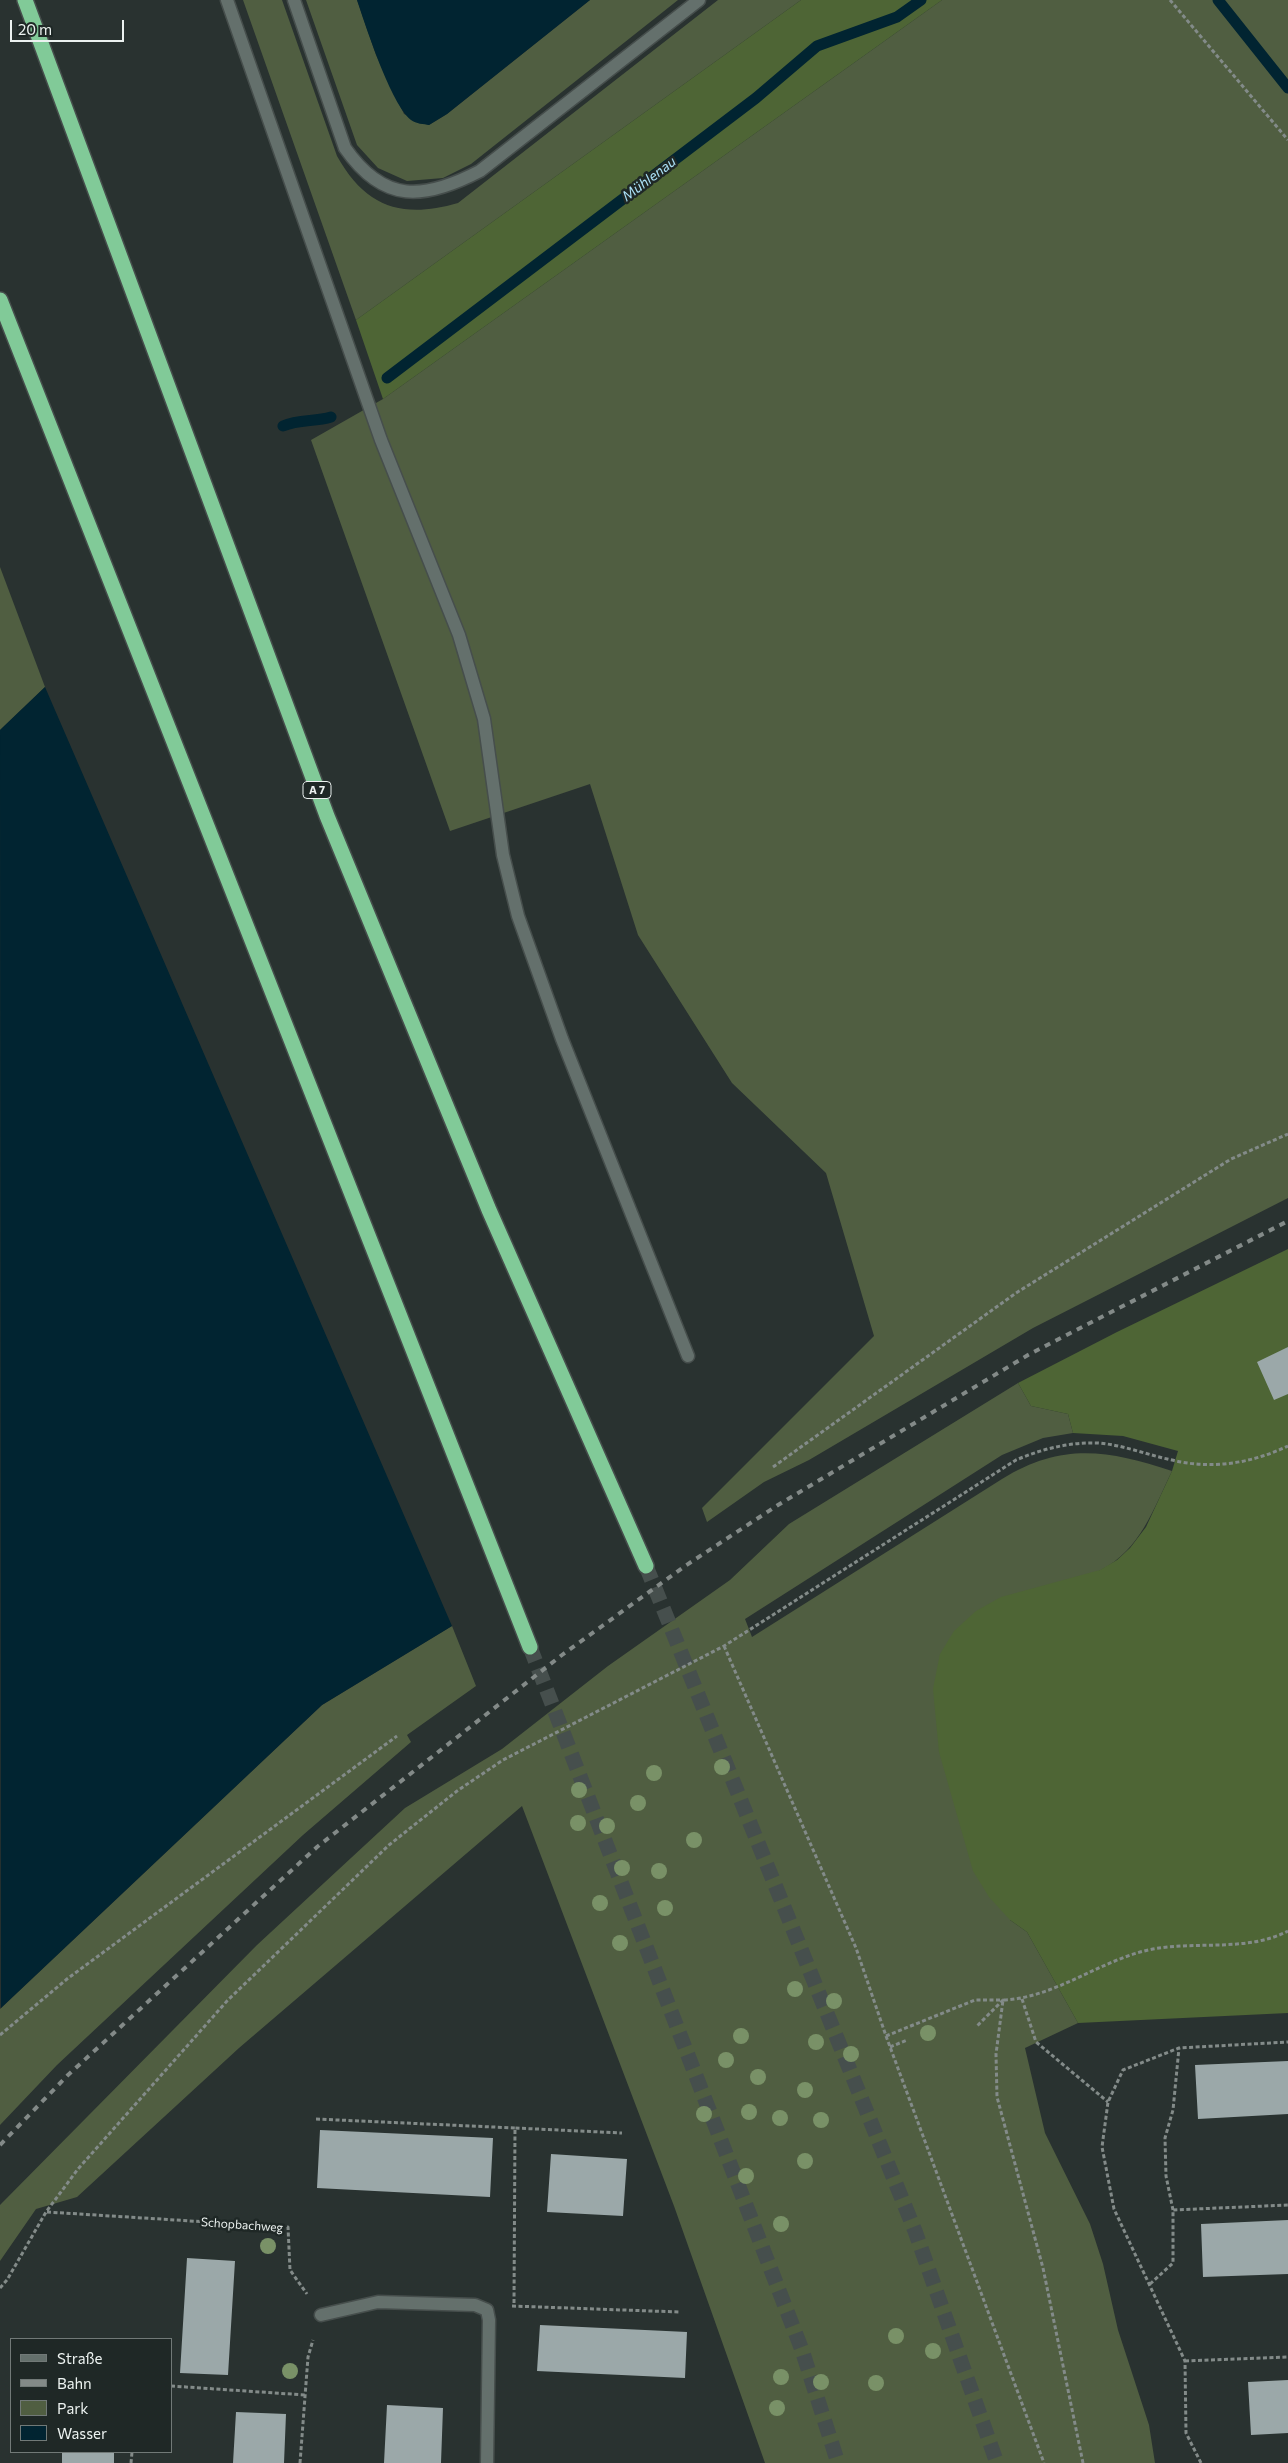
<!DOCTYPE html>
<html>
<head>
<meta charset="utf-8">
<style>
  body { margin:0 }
  #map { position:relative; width:1288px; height:2463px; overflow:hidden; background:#293230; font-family:Commissioner,sans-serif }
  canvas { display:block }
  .legend { position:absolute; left:10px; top:2338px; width:162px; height:115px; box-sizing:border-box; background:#1f2826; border:1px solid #717977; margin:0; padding:6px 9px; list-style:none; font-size:15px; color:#ecf2f0 }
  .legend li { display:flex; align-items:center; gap:10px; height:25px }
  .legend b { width:25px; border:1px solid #717977 }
  .scale { position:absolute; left:10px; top:20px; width:114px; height:22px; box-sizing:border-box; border:2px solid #ecf2f0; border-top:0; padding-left:6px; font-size:15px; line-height:18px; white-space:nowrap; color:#ecf2f0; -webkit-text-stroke:4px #1f2826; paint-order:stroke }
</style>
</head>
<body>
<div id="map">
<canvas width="1288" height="2463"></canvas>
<ul class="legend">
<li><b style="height:6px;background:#64706c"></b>Straße</li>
<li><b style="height:6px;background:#838a88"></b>Bahn</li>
<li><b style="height:14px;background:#505e41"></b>Park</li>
<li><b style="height:14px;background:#012431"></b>Wasser</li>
</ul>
<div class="scale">20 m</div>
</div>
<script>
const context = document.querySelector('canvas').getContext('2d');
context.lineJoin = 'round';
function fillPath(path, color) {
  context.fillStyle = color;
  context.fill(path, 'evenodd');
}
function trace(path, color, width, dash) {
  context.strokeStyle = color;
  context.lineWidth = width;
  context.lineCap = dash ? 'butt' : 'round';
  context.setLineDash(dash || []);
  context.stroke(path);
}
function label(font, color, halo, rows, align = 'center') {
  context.font = font + ' Commissioner,sans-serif';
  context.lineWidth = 5;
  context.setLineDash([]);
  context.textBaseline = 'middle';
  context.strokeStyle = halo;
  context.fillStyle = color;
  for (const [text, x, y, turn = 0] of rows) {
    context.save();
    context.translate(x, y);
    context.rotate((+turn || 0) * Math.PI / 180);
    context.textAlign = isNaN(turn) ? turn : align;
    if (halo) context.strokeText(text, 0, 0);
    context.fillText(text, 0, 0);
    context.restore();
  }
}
const green = new Path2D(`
  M 243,0 L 282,0 L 337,156 C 366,208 403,219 458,203 L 718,0 L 801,0 L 356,320 Z
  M 306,0 L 357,0 L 376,55 L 404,114 L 429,125 L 447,114 L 590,0 L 678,0 L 471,164 L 443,178 L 407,181 L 378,168 L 357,145 Z
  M 942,0 L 1288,0 L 1288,1198 L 1033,1328 L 809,1460 L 764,1482 L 707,1522 L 702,1508 L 874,1336 L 826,1173 L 732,1083 L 638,935 L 590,784 L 450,831 L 311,440 L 383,399 Z
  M 0,567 L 45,687 L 0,730 Z
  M 1018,1383 L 1031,1406 L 1068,1414 L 1073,1433 L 1043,1438 L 1002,1455 L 745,1619 L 752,1637 L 1002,1479 C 1062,1442 1108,1450 1172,1471 C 1154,1508 1140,1550 1101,1570 C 1091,1575 1079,1577 1068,1580 L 1010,1920 L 1027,1932 L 1078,2023 L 1025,2048 L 1045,2133 L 1090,2224 L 1103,2264 L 1118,2330 L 1149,2425 L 1155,2463 L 765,2463 L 674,2206 L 522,1806 L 239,2048 L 77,2197 L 36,2209 L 0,2261 L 0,2205 L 257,1945 L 405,1808 L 502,1749 L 608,1666 L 730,1580 L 789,1524 Z
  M 452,1626 L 476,1686 L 407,1735 L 411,1742 L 303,1835 L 57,2065 L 0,2125 L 0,2009 L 322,1705 Z`);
const forest = new Path2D(`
  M 801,0 L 942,0 L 383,399 L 356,320 Z
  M 1288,1249 L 1288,2013 L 1078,2023 L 1027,1932 L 1010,1920 L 989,1897 L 973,1871 L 939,1752 L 933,1689 L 940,1654 L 954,1631 L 976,1611 L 1001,1597 L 1100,1570 L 1117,1560 L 1130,1548 L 1146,1527 L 1172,1471 L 1178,1451 L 1123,1436 L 1073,1433 L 1068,1414 L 1031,1406 L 1018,1383 L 1117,1332 Z`);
const water = new Path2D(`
  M 357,0 L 590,0 L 447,114 L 429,125 C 424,124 416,124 411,120 C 391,104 366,27 357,0 Z
  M 45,687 L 452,1626 L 322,1705 L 1,2008 L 0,730 Z`);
const stream = new Path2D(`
  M 1218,0 L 1288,88
  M 387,378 L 756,98 L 817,46 L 897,17 L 921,0
  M 283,426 C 299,419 315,422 331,417`);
const building = new Path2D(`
  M 1288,1347 L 1288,1394 L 1274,1400 L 1257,1362 Z
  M 1288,2061 L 1288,2114 L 1198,2119 L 1195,2065 Z
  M 320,2130 L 493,2138 L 490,2197 L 317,2188 Z
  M 551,2154 L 627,2159 L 623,2216 L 547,2212 Z
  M 1288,2220 L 1288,2274 L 1203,2277 L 1201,2224 Z
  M 187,2258 L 235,2261 L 228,2375 L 180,2373 Z
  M 540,2325 L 687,2332 L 685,2378 L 537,2371 Z
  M 1288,2380 L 1288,2433 L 1251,2435 L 1248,2382 Z
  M 387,2405 L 443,2408 L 441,2463 L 384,2463 Z
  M 236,2412 L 286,2414 L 284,2463 L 233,2463 Z
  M 62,2452 L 114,2452 L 114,2463 L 62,2463 Z`);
const motorwayTunnel = new Path2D(`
  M 646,1566 L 915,2231 L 997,2463
  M 530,1647 L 802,2350 L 838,2463`);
const path = new Path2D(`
  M 1170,0 L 1288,140
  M 773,1467 L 1016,1293 L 1231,1159 L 1288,1134
  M 724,1646 L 856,1948 L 886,2036 L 1044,2463
  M 1022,1999 L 1036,2042 L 1108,2102
  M 0,2035 L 67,1979 L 397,1736
  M 886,2036 L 975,2000 L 1003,2000 L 976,2027
  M 890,2047 L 907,2040
  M 316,2119 L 515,2128
  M 1173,2210 L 1166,2176 L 1165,2138 L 1173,2110 L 1179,2048
  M 47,2212 L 288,2227 L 290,2270 L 307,2294
  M 1150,2284 L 1173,2263 L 1173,2210 L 1288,2205
  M 0,2288 L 7,2280 L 46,2212 L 78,2169 L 227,2001 L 389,1845 L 457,1791 L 503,1760 L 724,1646 L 1016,1460 C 1042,1449 1069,1442 1098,1443 C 1124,1445 1147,1455 1172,1460 C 1212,1470 1252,1463 1288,1446
  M 514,2303 L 515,2128 L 622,2133
  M 512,2306 L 679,2312
  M 1185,2361 L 1288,2357
  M 171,2386 L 305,2395
  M 131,2463 L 132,2452
  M 300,2463 L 308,2357 L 313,2340
  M 1083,2463 L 1043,2268 L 997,2097 L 996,2054 L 1003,2000 C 1056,1998 1101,1959 1153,1949 C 1197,1941 1248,1952 1288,1931
  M 1201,2463 L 1186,2433 L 1185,2361 L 1114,2209 L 1102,2147 L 1108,2102 L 1123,2070 L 1179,2048 L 1288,2042`);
const service = new Path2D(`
  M 227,0 L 381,440 L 459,635 L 484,719 L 503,855 L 518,916 L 562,1039 L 688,1356
  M 294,0 L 345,148 C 384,204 424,200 480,171 L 699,0`);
const minor = new Path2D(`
  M 321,2315 L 378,2302 L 475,2305 L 487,2310 L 489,2320 L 487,2463`);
const motorway = new Path2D(`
  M 25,0 L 327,816 L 489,1210 L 646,1566
  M 0,300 L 530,1647`);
const rail = new Path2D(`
  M 0,2145 L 68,2075 L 317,1847 L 562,1655 L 685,1566 L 778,1505 L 1028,1355 L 1288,1221`);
const trees = [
  [722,1767],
  [654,1773],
  [579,1790],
  [638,1803],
  [578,1823],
  [607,1826],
  [694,1840],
  [622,1868],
  [659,1871],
  [600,1903],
  [665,1908],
  [620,1943],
  [795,1989],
  [834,2001],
  [928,2033],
  [741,2036],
  [816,2042],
  [851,2054],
  [726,2060],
  [758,2077],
  [805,2090],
  [749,2112],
  [704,2114],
  [780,2118],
  [821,2120],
  [805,2161],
  [746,2176],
  [781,2224],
  [268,2246],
  [896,2336],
  [933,2351],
  [290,2371],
  [781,2377],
  [821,2382],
  [876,2383],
  [777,2408]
];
const shields = [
  [317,790,28]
];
const shieldNames = [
  ["A 7",317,790]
];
const streetNames = [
  ["Schopbachweg",242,2225,4]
];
const waterNames = [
  ["Mühlenau",649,179,-37]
];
fillPath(green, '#505e41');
fillPath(forest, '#4e6535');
fillPath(water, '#012431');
trace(stream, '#012431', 11);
fillPath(building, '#9ba8a9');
trace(motorwayTunnel, '#464f4d', 15, [15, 8]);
trace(service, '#464e4c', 15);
trace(minor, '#464e4c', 15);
trace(motorway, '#464e4c', 18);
trace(path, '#838b89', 3, [4, 2.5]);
trace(service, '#64706c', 12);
trace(minor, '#64706c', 12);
trace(motorway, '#81ca98', 15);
trace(rail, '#838a88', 4, [6, 6]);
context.fillStyle = '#799167';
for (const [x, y] of trees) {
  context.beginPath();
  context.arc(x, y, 8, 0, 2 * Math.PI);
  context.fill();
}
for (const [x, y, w] of shields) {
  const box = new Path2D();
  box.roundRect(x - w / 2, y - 8.5, w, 17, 4);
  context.fillStyle = '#1f2826';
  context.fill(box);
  trace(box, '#ecf2f0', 1);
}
label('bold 11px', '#ecf2f0', null, shieldNames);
label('12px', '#ecf2f0', '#1f2826', streetNames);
label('italic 14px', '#abe1f7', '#1f2826', waterNames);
</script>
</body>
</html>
